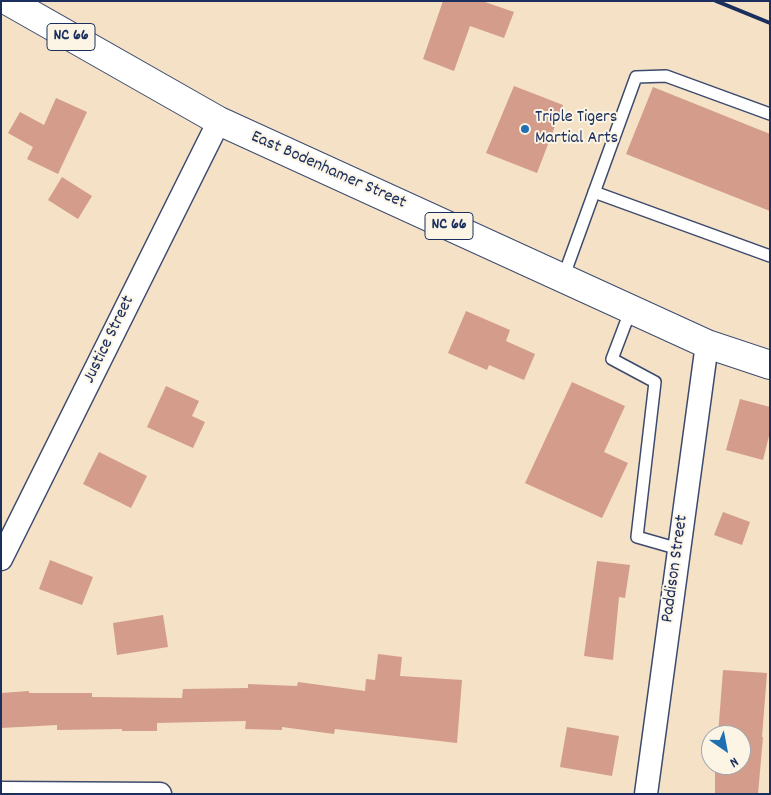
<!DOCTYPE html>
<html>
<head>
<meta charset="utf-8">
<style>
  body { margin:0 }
  #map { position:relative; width:771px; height:795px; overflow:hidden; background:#f4e1c6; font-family:Dekko,sans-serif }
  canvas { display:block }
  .frame { position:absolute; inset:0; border:2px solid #1b2f5e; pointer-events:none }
  .north { position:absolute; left:701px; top:725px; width:50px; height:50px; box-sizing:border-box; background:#fcf5e5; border:1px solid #a2a6af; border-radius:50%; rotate:147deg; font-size:14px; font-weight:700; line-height:20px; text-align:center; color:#1b2f5e }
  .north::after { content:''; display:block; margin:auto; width:18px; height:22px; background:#1f6fb2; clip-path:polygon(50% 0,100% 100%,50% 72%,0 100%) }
</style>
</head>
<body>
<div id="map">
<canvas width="771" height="795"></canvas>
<div class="frame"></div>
<div class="north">N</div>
</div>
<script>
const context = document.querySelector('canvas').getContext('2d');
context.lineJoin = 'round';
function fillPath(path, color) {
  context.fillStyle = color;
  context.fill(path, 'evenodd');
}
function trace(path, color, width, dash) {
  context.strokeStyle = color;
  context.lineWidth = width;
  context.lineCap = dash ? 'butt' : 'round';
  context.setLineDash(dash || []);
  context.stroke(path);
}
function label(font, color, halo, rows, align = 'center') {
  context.font = font + ' Dekko,sans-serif';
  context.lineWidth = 4;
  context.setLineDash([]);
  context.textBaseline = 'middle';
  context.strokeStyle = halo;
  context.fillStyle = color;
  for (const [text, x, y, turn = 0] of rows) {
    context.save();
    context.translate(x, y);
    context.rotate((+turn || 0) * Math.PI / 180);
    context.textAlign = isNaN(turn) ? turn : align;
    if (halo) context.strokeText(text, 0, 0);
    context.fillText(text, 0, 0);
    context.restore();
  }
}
const building = new Path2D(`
  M 443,1 L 482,1 L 514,12 L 504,38 L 470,26 L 454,71 L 423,59 Z
  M 514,86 L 563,105 L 537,173 L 486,153 Z
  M 653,87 L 770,134 L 770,211 L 626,154 Z
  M 56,98 L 87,112 L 58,174 L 27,159 L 33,147 L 8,133 L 20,112 L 44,125 Z
  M 62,177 L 92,196 L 78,219 L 48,200 Z
  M 466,311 L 510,330 L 506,341 L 535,354 L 524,380 L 489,365 L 487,370 L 448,353 Z
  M 572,382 L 625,406 L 604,452 L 628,463 L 602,518 L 525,483 Z
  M 166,386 L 199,401 L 192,416 L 205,422 L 193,448 L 147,427 Z
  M 740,399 L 770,407 L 770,432 L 763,460 L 726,450 Z
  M 99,452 L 147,476 L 131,508 L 83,484 Z
  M 723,512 L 750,522 L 742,545 L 714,535 Z
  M 50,560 L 93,577 L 82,605 L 39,589 Z
  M 597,561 L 630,565 L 625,598 L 619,597 L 613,660 L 584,656 Z
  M 163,615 L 168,647 L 117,655 L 113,623 Z
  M 378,654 L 402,657 L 400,676 L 462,680 L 457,743 L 335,729 L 334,734 L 282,727 L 282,730 L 245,729 L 246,721 L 157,723 L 157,731 L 122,731 L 122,729 L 57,730 L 57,725 L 1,728 L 1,693 L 29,691 L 29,693 L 92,693 L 92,697 L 182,698 L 183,689 L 248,688 L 248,684 L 297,686 L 298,682 L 365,691 L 366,679 L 375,680 Z
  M 723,670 L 767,673 L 762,737 L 763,737 L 758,794 L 715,794 L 715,765 L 741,765 L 741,735 L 718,735 Z
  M 567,727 L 619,736 L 612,776 L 560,767 Z`);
const lane = new Path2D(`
  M 594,192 L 770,256
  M 563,278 L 636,77 L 666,76 L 770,114
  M 631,309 L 612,359 L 655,382 L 637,537 L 679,549`);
const street = new Path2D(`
  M 1,559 L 219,121
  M 1,793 L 160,794
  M 646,794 L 707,344`);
const primary = new Path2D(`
  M 8,1 L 219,121 L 707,344 L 770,365`);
const rail = new Path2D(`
  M 716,1 L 770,23`);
const markers = [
  [525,129,5,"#1f6fb2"]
];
const shields = [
  [71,37,48],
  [449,226,48]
];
const shieldNames = [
  ["NC 66",71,37],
  ["NC 66",449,226]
];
const poiNames = [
  ["Triple Tigers",535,119],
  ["Martial Arts",535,140]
];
const streetNames = [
  ["East Bodenhamer Street",328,171,24],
  ["Justice Street",110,340,-64],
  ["Paddison Street",676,569,-82]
];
fillPath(building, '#d39c8b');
trace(lane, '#3c4a6e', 14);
trace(street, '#3c4a6e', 25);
trace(primary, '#3c4a6e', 30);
trace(lane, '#fff', 11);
trace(street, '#fff', 22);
trace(primary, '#fff', 28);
trace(rail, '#1b2f5e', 4);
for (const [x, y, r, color] of markers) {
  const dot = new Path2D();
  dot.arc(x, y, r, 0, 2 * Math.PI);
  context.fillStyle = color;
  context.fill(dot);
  trace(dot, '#fcf5e5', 2);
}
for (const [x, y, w] of shields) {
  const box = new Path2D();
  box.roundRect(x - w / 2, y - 13.5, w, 27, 4);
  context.fillStyle = '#fcf5e5';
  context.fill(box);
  trace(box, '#1b2f5e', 1);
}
label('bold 16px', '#1b2f5e', null, shieldNames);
label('18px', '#1b2f5e', '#fcf5e5', poiNames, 'left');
label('18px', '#1b2f5e', '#fcf5e5', streetNames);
</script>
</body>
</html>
